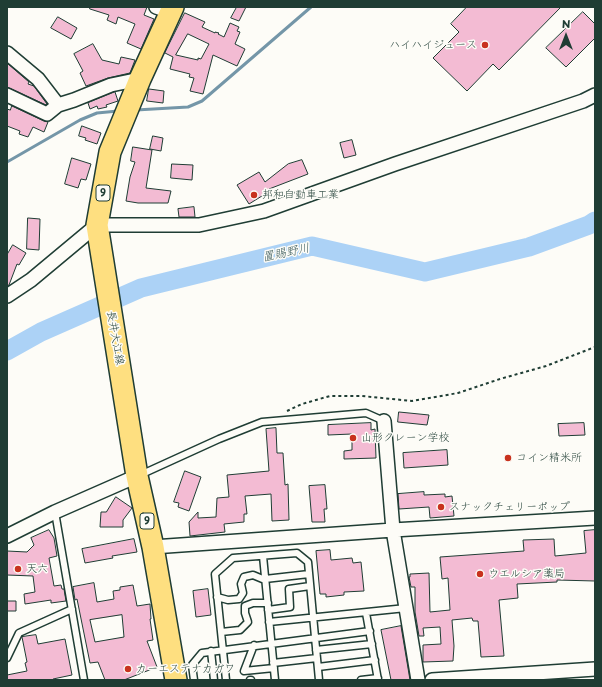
<!DOCTYPE html>
<html>
<head>
<meta charset="utf-8">
<style>
  body { margin:0 }
  #map { position:relative; width:602px; height:687px; overflow:hidden; background:#fdfcf7; font-family:"Playpen Sans",sans-serif }
  canvas { display:block }
  .frame { position:absolute; inset:0; border:8px solid #1f3d34; pointer-events:none }
  .north { position:absolute; left:546px; top:16px; width:40px; height:40px; -webkit-text-stroke:3px #fdfcf7; paint-order:stroke; rotate:0deg; font-size:11px; font-weight:700; line-height:16px; text-align:center; color:#1f3d34 }
  .north::after { content:''; display:block; margin:auto; width:14px; height:18px; background:#1f3d34; clip-path:polygon(50% 0,100% 100%,50% 72%,0 100%) }
</style>
</head>
<body>
<div id="map">
<canvas width="602" height="687"></canvas>
<div class="frame"></div>
<div class="north">N</div>
</div>
<script>
const context = document.querySelector('canvas').getContext('2d');
context.lineJoin = 'round';
function trace(path, color, width, dash) {
  context.strokeStyle = color;
  context.lineWidth = width;
  context.lineCap = dash ? 'butt' : 'round';
  context.setLineDash(dash || []);
  context.stroke(path);
}
function fillPath(path, color) {
  context.fillStyle = color;
  context.fill(path, 'evenodd');
}
function label(font, color, halo, rows, align = 'center') {
  context.font = font + ' "Playpen Sans","Klee One",sans-serif';
  context.lineWidth = 3;
  context.setLineDash([]);
  context.textBaseline = 'middle';
  context.strokeStyle = halo;
  context.fillStyle = color;
  for (const [text, x, y, turn = 0] of rows) {
    context.save();
    context.translate(x, y);
    context.rotate((+turn || 0) * Math.PI / 180);
    context.textAlign = isNaN(turn) ? turn : align;
    if (halo) context.strokeText(text, 0, 0);
    context.fillText(text, 0, 0);
    context.restore();
  }
}
const stream = new Path2D(`
  M 136,110 L 188,107 L 202,101 L 311,7
  M 7,162 L 80,120 L 97,113 L 118,111`);
const river = new Path2D(`
  M 7,351 L 41,332 L 141,288 L 312,246 L 425,272 L 529,247 L 589,225 L 595,221`);
const building = new Path2D(`
  M 90,7 L 147,7 L 144,15 L 154,19 L 141,49 L 127,43 L 135,24 L 118,17 L 116,24 L 107,20 L 109,15 L 90,9 Z
  M 237,7 L 246,7 L 239,21 L 231,18 Z
  M 467,7 L 561,7 L 499,70 L 493,64 L 467,91 L 433,58 L 459,32 L 451,24 Z
  M 583,12 L 595,24 L 595,38 L 566,67 L 546,48 Z
  M 185,13 L 205,22 L 202,27 L 215,33 L 215,32 L 219,33 L 218,34 L 224,37 L 230,23 L 239,27 L 237,31 L 240,32 L 235,44 L 245,49 L 237,66 L 213,55 L 203,94 L 190,91 L 194,78 L 189,77 L 190,74 L 170,69 L 173,57 L 165,53 ZM 188,34 L 209,44 L 201,59 L 198,58 L 198,60 L 176,55 Z
  M 58,17 L 77,28 L 71,39 L 51,28 Z
  M 93,44 L 102,60 L 119,64 L 121,57 L 135,60 L 130,73 L 108,78 L 86,86 L 80,73 L 83,71 L 74,54 Z
  M 7,63 L 29,82 L 28,84 L 34,86 L 47,104 L 46,105 L 7,87 Z
  M 149,89 L 164,91 L 163,103 L 147,101 Z
  M 115,92 L 118,101 L 106,105 L 107,107 L 98,109 L 97,106 L 90,109 L 88,103 Z
  M 12,106 L 44,121 L 48,122 L 44,132 L 33,127 L 28,137 L 19,134 L 20,131 L 7,126 L 7,109 L 10,110 Z
  M 82,126 L 101,133 L 97,144 L 85,140 L 86,138 L 79,136 Z
  M 153,136 L 163,138 L 161,151 L 150,149 Z
  M 352,140 L 356,155 L 344,158 L 340,143 Z
  M 133,147 L 152,150 L 146,188 L 171,191 L 168,203 L 138,203 L 126,201 L 130,177 L 135,162 L 131,161 Z
  M 72,158 L 91,164 L 86,180 L 81,179 L 78,188 L 65,184 Z
  M 302,160 L 308,174 L 269,189 L 270,191 L 249,204 L 237,185 L 259,172 L 265,182 L 288,164 Z
  M 172,164 L 193,165 L 192,180 L 171,178 Z
  M 194,207 L 195,217 L 179,217 L 178,209 Z
  M 28,218 L 40,219 L 39,250 L 27,249 Z
  M 13,245 L 26,253 L 19,265 L 17,264 L 9,285 L 7,286 L 7,255 Z
  M 399,412 L 429,415 L 427,425 L 398,422 Z
  M 371,423 L 371,430 L 375,429 L 376,458 L 344,459 L 344,451 L 352,450 L 352,434 L 328,435 L 328,425 Z
  M 584,423 L 585,435 L 559,436 L 558,424 Z
  M 276,428 L 277,453 L 283,453 L 285,485 L 288,484 L 289,520 L 272,521 L 271,494 L 245,496 L 247,514 L 244,514 L 244,522 L 224,524 L 225,532 L 190,536 L 189,522 L 198,512 L 198,518 L 216,517 L 217,498 L 229,497 L 227,475 L 269,471 L 266,429 Z
  M 447,450 L 448,465 L 404,468 L 403,453 Z
  M 185,471 L 201,477 L 189,511 L 178,507 L 179,503 L 174,502 Z
  M 325,485 L 327,509 L 324,509 L 325,522 L 312,522 L 309,486 Z
  M 424,492 L 424,495 L 445,494 L 445,497 L 452,496 L 454,516 L 430,518 L 429,507 L 399,509 L 398,494 Z
  M 116,497 L 132,508 L 123,520 L 123,527 L 100,527 L 101,512 L 106,512 Z
  M 49,530 L 54,538 L 57,556 L 49,558 L 54,586 L 61,585 L 62,589 L 64,589 L 66,601 L 51,603 L 51,600 L 25,604 L 24,594 L 35,592 L 33,576 L 7,575 L 7,551 L 27,552 L 34,545 L 31,538 Z
  M 595,530 L 595,581 L 557,580 L 557,582 L 517,584 L 518,598 L 499,600 L 504,656 L 481,657 L 478,621 L 473,621 L 472,618 L 452,620 L 454,646 L 453,661 L 423,662 L 423,645 L 441,644 L 440,627 L 423,628 L 424,636 L 419,636 L 415,612 L 415,587 L 411,587 L 409,577 L 410,577 L 410,574 L 429,573 L 430,612 L 450,610 L 448,578 L 442,579 L 440,557 L 524,551 L 523,540 L 554,539 L 555,556 L 586,553 L 584,531 Z
  M 134,539 L 137,552 L 112,556 L 113,558 L 85,563 L 82,549 Z
  M 330,550 L 331,560 L 352,558 L 353,563 L 361,562 L 364,591 L 344,592 L 344,595 L 326,597 L 326,594 L 320,594 L 316,551 Z
  M 94,583 L 97,602 L 114,599 L 113,591 L 120,590 L 120,587 L 133,585 L 137,606 L 150,604 L 151,619 L 150,619 L 153,640 L 147,641 L 157,667 L 124,680 L 105,680 L 98,662 L 90,663 L 77,599 L 75,600 L 73,587 ZM 122,615 L 124,637 L 95,642 L 90,620 Z
  M 208,589 L 211,615 L 196,617 L 193,591 Z
  M 7,601 L 16,601 L 16,611 L 7,611 Z
  M 401,626 L 410,680 L 391,680 L 381,630 Z
  M 36,635 L 38,644 L 65,639 L 72,675 L 53,679 L 53,680 L 7,680 L 7,675 L 27,671 L 25,663 L 27,662 L 22,637 Z`);
const path = new Path2D(`
  M 287,411 L 302,404 L 330,396 L 362,396 L 412,401 L 458,393 L 500,379 L 546,366 L 595,347`);
const lane = new Path2D(`
  M 140,475 L 219,439 L 262,422 L 366,413 L 384,421
  M 55,512 L 84,680
  M 263,556 L 275,680
  M 265,579 L 309,574
  M 217,597 L 228,600 L 239,599 L 243,593 L 241,584 L 244,577 L 253,575 L 265,580
  M 268,610 L 290,607 L 289,589 L 310,586
  M 366,613 L 378,680
  M 269,622 L 406,608
  M 221,632 L 240,630 L 248,622 L 245,613 L 245,606 L 253,603 L 268,603
  M 254,645 L 244,671 L 274,668
  M 316,650 L 372,644
  M 211,651 L 214,680
  M 7,658 L 19,633 L 72,609
  M 273,663 L 317,658
  M 318,667 L 375,660
  M 194,680 L 192,665 L 202,653 L 370,631
  M 226,680 L 215,574 L 233,558 L 297,553 L 308,562 L 319,680
  M 250,680 L 251,680
  M 361,680 L 378,678`);
const street = new Path2D(`
  M 156,7 L 171,12
  M 7,53 L 38,79 L 58,105 L 74,100 L 111,85 L 140,79
  M 7,95 L 47,114 L 58,105
  M 7,296 L 31,280 L 97,225 L 199,225 L 264,211 L 395,164 L 583,101 L 595,95
  M 384,421 L 393,530 L 418,680
  M 7,536 L 55,512 L 137,476
  M 153,547 L 393,530 L 595,518
  M 432,680 L 595,669`);
const primary = new Path2D(`
  M 173,7 L 140,79 L 110,152 L 97,225 L 137,476 L 153,547 L 176,680`);
const markers = [
  [485,45,4,"#c8321e"],
  [254,195,4,"#c8321e"],
  [353,438,4,"#c8321e"],
  [508,458,4,"#c8321e"],
  [441,507,4,"#c8321e"],
  [18,569,4,"#c8321e"],
  [480,574,4,"#c8321e"],
  [128,669,4,"#c8321e"]
];
const shields = [
  [103,193,14],
  [147,521,14]
];
const shieldNames = [
  ["9",103,193],
  ["9",147,521]
];
const poiNames = [
  ["ハイハイジュース",477,45,"right"],
  ["邦和自動車工業",262,195],
  ["山形クレーン学校",361,438],
  ["コイン精米所",516,458],
  ["スナックチェリーポップ",449,507],
  ["天六",26,569],
  ["ウエルシア薬局",488,574],
  ["カーエステナカガワ",136,669]
];
const streetNames = [
  ["長井大江線",115,338,80]
];
const waterNames = [
  ["置賜野川",286,253,-12]
];
trace(stream, '#7496a8', 3);
trace(river, '#acd2f6', 19);
fillPath(building, '#f3bbd3');
trace(building, '#1f3d34', 1);
trace(lane, '#1f3d34', 9);
trace(street, '#1f3d34', 16);
trace(primary, '#1f3d34', 24);
trace(path, '#1f3d34', 2, [3, 3]);
trace(lane, '#fdfcf7', 6);
trace(street, '#fdfcf7', 13);
trace(primary, '#fedf80', 21);
for (const [x, y, r, color] of markers) {
  const dot = new Path2D();
  dot.arc(x, y, r, 0, 2 * Math.PI);
  context.fillStyle = color;
  context.fill(dot);
  trace(dot, '#fdfcf7', 1.5);
}
for (const [x, y, w] of shields) {
  const box = new Path2D();
  box.roundRect(x - w / 2, y - 8, w, 16, 3);
  context.fillStyle = '#fdfcf7';
  context.fill(box);
  trace(box, '#1f3d34', 1);
}
label('bold 10px', '#1f3d34', null, shieldNames);
label('11px', '#1f3d34', '#fdfcf7', poiNames, 'left');
label('11px', '#1f3d34', '#fdfcf7', streetNames);
label('italic 12px', '#3b5b5b', '#fdfcf7', waterNames);
</script>
</body>
</html>
